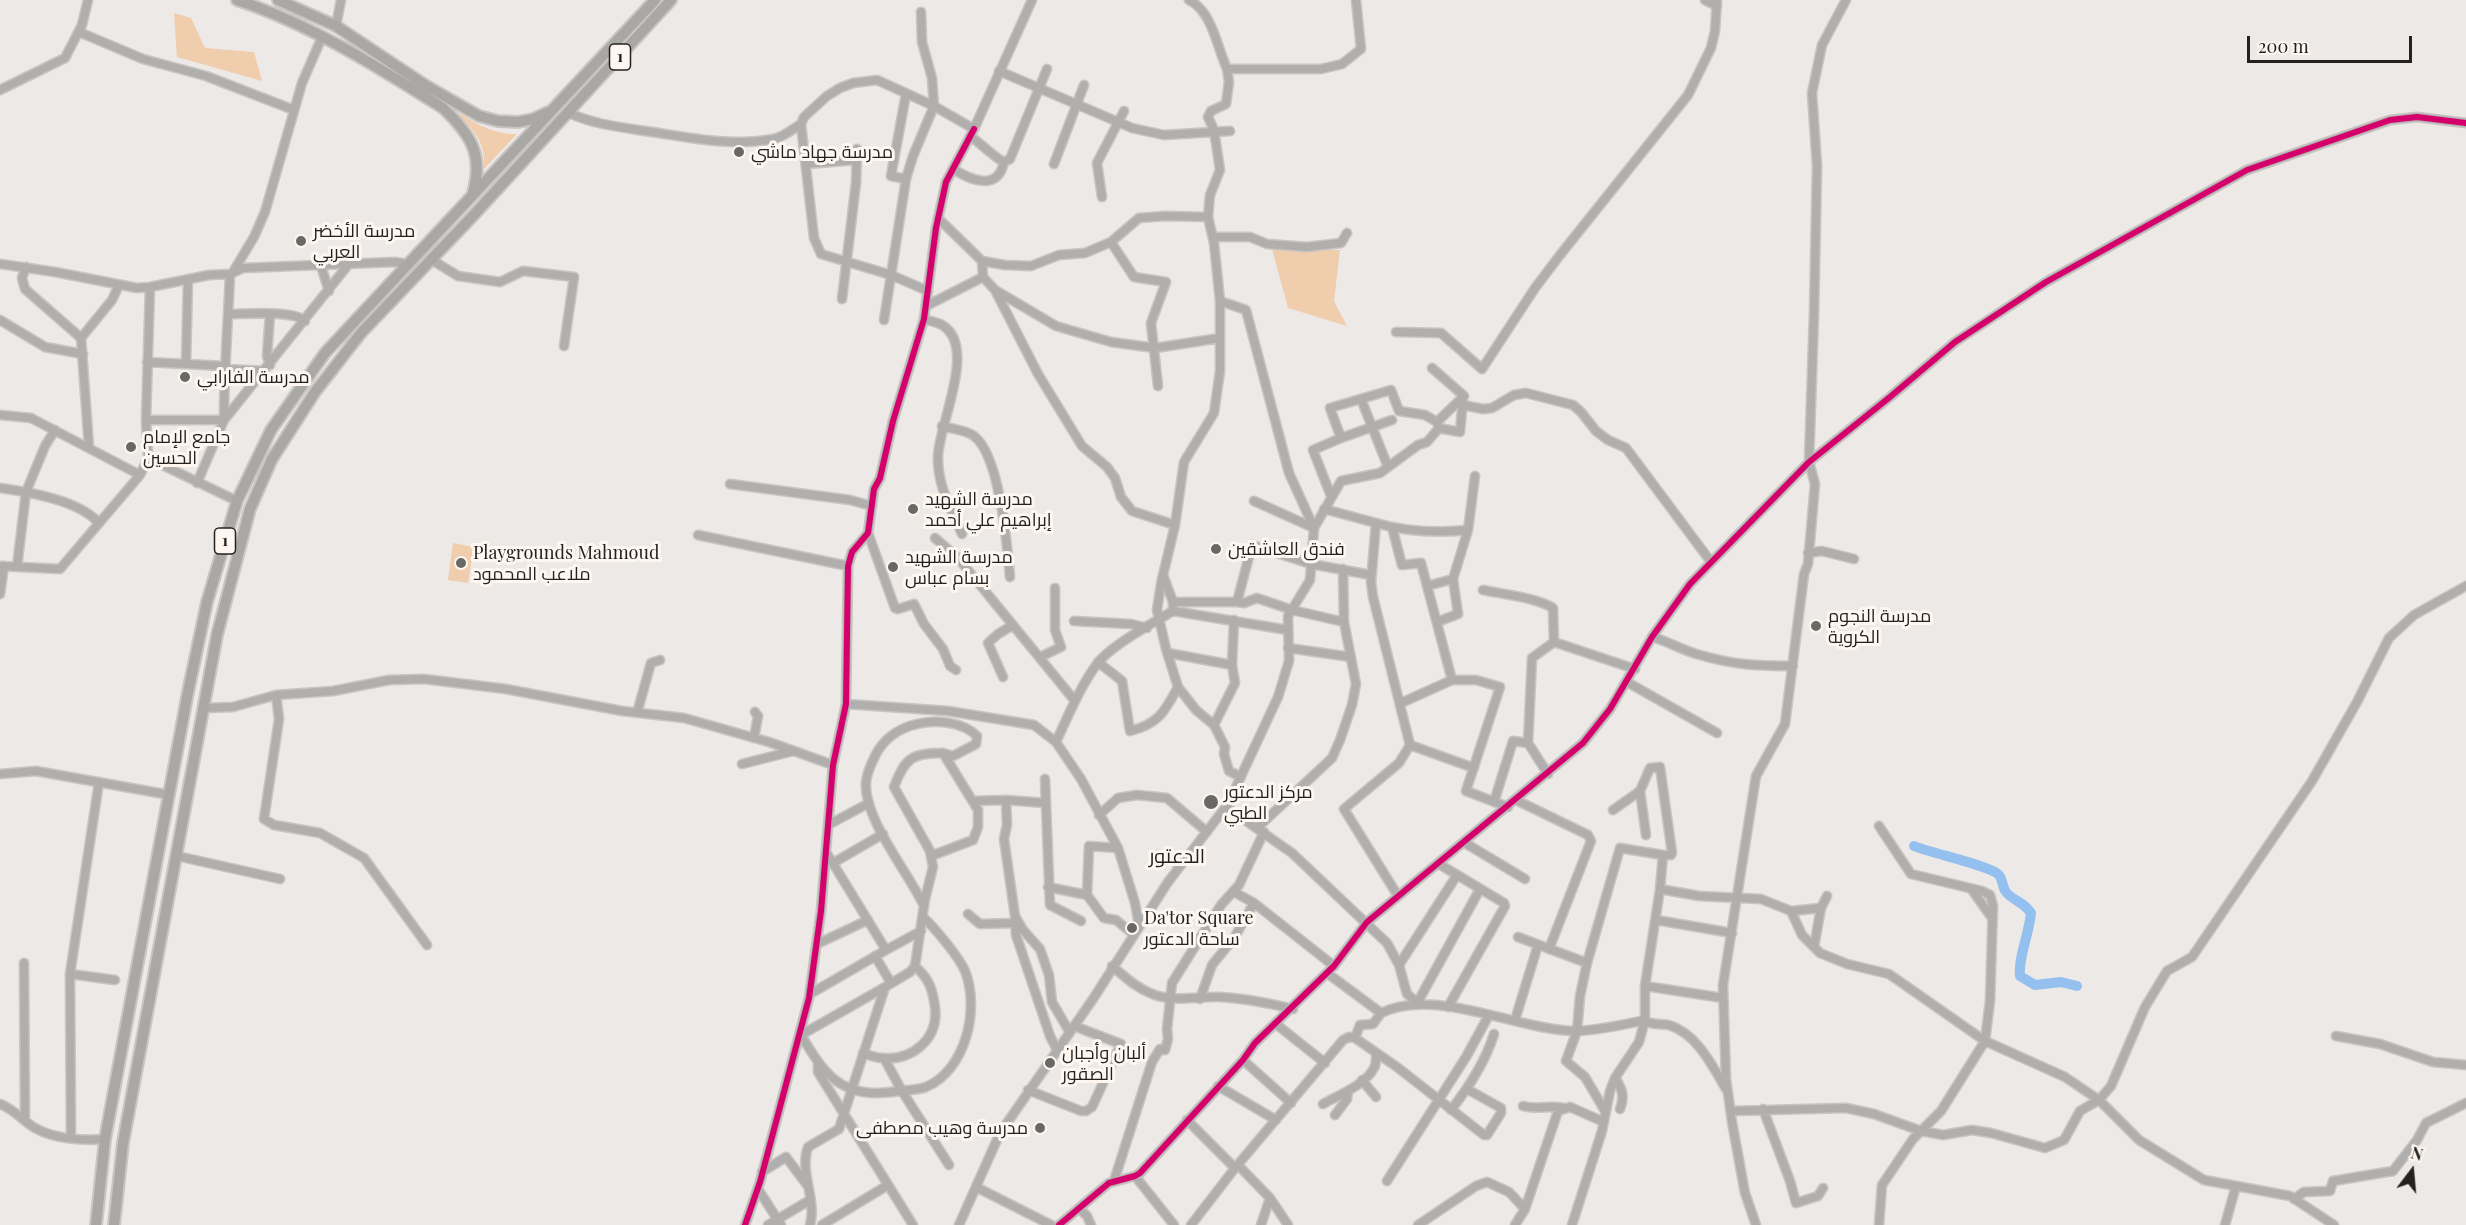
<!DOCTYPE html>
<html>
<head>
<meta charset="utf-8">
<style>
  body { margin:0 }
  #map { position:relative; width:2466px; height:1225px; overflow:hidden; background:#ede9e6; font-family:"Playfair Display",serif }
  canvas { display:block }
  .north { position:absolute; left:2382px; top:1141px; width:60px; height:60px; -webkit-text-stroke:4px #fef7f1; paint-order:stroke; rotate:16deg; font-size:16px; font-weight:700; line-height:24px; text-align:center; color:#242220 }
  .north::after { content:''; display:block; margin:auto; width:21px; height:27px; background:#242220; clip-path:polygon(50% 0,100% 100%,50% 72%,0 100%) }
  .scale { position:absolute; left:2247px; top:36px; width:165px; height:27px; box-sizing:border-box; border:3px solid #242220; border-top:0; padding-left:8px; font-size:18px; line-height:21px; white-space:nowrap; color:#242220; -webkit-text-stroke:4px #fef7f1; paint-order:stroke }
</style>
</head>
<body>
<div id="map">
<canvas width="2466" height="1225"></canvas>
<div class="north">N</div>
<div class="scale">200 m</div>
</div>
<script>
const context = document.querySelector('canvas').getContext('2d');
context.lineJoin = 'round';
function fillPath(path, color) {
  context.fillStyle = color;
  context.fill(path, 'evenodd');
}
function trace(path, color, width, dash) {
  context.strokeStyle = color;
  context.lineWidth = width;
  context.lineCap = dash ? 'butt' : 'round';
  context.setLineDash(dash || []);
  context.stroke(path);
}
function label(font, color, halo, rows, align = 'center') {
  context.font = font + ' "Playfair Display",Cairo,serif';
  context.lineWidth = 6;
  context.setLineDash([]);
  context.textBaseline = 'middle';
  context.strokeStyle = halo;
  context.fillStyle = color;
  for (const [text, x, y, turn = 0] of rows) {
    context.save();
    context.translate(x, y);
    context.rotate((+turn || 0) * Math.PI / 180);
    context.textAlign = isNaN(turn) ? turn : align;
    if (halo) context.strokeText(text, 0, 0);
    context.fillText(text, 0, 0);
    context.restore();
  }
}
const green = new Path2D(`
  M 174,13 L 191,18 L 205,48 L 254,52 L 262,81 L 177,57 Z
  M 429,93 C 456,110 484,135 517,134 L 483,170 C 489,139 465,120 443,104 C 437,101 431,97 429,93 Z
  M 1272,249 L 1340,250 L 1334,301 L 1347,326 L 1288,308 Z
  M 453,543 L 474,547 L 468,583 L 448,580 Z`);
const river = new Path2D(`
  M 1914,846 C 1930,853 1992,866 1999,875 C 2003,880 2002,887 2006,892 C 2013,901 2023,901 2031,913 C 2029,934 2018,958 2020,976 L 2035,985 L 2061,982 L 2077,986`);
const minor = new Path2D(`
  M 1189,0 C 1212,11 1217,47 1227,69
  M 1705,0 L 1717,6
  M 336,26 L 341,0
  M 79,32 L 143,59 L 206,76 L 294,110
  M 999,71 L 1132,128 L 1164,135 L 1230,131
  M 0,90 L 65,58 L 82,25 L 88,0
  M 569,113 C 593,124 619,127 645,131 C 686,137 731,147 773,139 C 782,138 793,129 801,124 L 804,117 L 827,96 L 840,88 L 853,83 L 877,80 L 934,106 L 974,129 L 1032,0
  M 801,124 L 814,238 L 821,254 L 891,275 L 928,291
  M 970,136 C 979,142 996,159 1004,162
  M 806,164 L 856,160
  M 1054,164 L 1084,85
  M 953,169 C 972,181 998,191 1004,162 L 1010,159 L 1047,69
  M 906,179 L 891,176 L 906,94
  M 1102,197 L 1097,163 L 1124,111
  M 938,218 L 982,261 L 983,277 L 995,290 L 1038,374 L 1082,446 L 1107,467 L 1115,478 L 1121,497 L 1132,511 L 1175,525
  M 1213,237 L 1250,237 L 1267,244 L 1307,247 L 1341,243 L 1347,233
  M 1111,242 L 1134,277 L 1166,282 L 1151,323 L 1158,386
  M 432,260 L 458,276 L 500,282 L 523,271 L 574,277 L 564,346
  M 982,261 L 1005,265 L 1031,266 L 1059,255 L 1085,253 L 1111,242 L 1139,218 L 1165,216 L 1208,217
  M 0,264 L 55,272 L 137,288 L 150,287 L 209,275 L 230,274 L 243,268 L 395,262 L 402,263 L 405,265
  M 321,266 L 329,291
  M 26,267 L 22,278 L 25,289 L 81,338 L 89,447
  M 233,272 L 254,237 L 265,212 L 302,83 L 322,37
  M 995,290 L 1056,326 L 1111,342 L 1155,348 L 1220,338
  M 842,299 L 856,183 L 857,149
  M 926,306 L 983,277
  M 230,314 C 246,314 294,310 305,321
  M 924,319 C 930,321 937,322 942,325 C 978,346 939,424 938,456 C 937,485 951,509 962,534
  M 0,320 L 45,347 L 83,354
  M 884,320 L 906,179 L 913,156 L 934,106 L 932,78 L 922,42 L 921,12
  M 1396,332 L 1441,333 L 1482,369 L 1535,288 L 1560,255 L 1688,95 L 1711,48 L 1715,31 L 1717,0
  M 81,338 L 112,300 L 119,285
  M 147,362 L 224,366
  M 186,363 L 188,279
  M 270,365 L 267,356 L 270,314
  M 1432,368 L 1464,396
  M 224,369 L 265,371
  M 1361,399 L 1388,467
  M 1463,405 L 1483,409 L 1492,408 L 1514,395 L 1526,393 L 1573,405 L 1581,412 L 1596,431 L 1608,440 L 1626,448 L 1711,562
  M 0,415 L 31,418 L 140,475
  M 146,420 L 224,420 C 224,371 228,323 230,274
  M 942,426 C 951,429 967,430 974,436 C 1000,456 1007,545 1010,577
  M 1439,428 L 1460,432 L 1463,400
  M 1341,438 L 1330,408 L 1391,390 L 1399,411 L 1425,415 L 1437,422 L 1464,396
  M 148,458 L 146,420 L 150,287
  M 197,483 L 224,420 L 348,265
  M 730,484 L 850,500 L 872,506
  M 0,488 C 29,492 78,500 98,522
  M 1331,496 L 1313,450 L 1341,438 L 1392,420
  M 1254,501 L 1314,528 L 1341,481 L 1380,473 L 1418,445 L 1427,442 L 1439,428 L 1437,422
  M 1324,509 L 1376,523 L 1371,582 L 1373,597 L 1410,745 L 1474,768
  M 1376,523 C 1406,532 1437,533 1468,530 L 1475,476
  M 1392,527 L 1402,565 L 1421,563 L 1452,680 L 1401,703
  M 868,533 L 895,608 L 898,609 L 914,604 L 924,624 L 943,649 L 950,666 L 956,670
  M 698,535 L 848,566
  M 935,538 L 958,558 L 1075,701
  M 1808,553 L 1822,551 L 1854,559
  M 0,566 L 60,569 L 140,475 L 148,458 L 237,501
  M 17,567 L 26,492 L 45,446 L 55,430
  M 1343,569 L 1344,622
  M 1162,578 L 1157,610 L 1166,649 L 1178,687 L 1196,710 L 1214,725 L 1225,747 L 1224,754 L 1229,771 L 1241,777
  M 1453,579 L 1468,530
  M 1427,586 L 1453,579 L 1458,614 L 1437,622
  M 1483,590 C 1502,594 1538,598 1553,608 L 1554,642 L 1635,669
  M 0,594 L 4,566
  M 1173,602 L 1237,602 L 1252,545 L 1311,564 L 1371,575
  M 1237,602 L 1244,603 L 1257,598 L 1292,610 L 1344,622 L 1356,684 L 1352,705 L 1340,740 L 1332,758 L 1257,828
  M 1173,611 L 1173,602 L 1163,575 L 1175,525 L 1184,462 L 1214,413 L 1220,371 L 1220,301 L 1214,243 L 1208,217 L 1210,195 L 1220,170 L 1214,130 L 1208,117 L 1211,111 L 1226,104 L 1229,82 L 1227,69 L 1321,69 L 1342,64 L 1361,49 L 1356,0
  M 1074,621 L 1131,624 L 1147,628
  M 1652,637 C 1668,641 1683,651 1700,655 C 1734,665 1758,666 1793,666
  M 1288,648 L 1351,657
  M 1168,653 L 1232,665
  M 1040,657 L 1061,647 L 1055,630 L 1055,588
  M 1098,662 L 1122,681 L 1130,731 C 1159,724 1165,711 1178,687
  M 1003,677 L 988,643 L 998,634 L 1013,625
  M 1452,680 L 1476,680 L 1500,687 L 1466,791 L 1508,807
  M 1627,682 L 1717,733
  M 276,695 L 279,719 L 264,819 L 274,825 L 320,833 L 364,858 L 427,945
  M 846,704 L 948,711 L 1034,725 L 1056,742 L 1081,779 L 1118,848 L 1135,903 L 1139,925
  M 204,708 L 233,707 L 276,695 L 333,691 L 389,680 L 424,679 L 506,689 L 622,711 L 684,718 L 769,742 L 833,765
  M 637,713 L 651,663 L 660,660
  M 1214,725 L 1235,683 L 1232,665 L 1234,620
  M 754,738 L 758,716 L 755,712
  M 1056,742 C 1068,716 1080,687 1097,664 C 1110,646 1153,623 1173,611 L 1288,630
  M 742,764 L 793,751
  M 0,774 L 36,771 L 170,795
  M 1548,774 L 1528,743 L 1532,658 L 1554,642
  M 1045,779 L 1050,905 L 1081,921
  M 1006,800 L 1007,825 L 1004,839 L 1015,916 L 1023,930 L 1040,949 L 1049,975 L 1052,1002 L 1069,1031
  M 1516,800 L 1588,835 L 1591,841 L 1549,949
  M 973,801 L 1006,800 L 1046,803
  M 1494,802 L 1513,741 L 1528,743
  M 1226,807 L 1292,853 L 1387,943 L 1399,965 L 1407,994 L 1419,1004
  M 1613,810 L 1640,791
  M 1099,815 L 1118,798 L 1137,795 L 1167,798 L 1207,832
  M 828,825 L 869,803
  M 1879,826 L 1911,874 L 1982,891 L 1990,895 L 1993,906 L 1990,1001 L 1985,1041 L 1941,1111 L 1913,1139 L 1882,1185 L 1879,1225
  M 1465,843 L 1525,879
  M 1158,855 L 1167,856 L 1180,866
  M 177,856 L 280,879
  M 833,863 L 883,834
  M 1439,864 L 1504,903 L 1505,906 L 1448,1007
  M 1048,887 L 1087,895 L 1104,918 L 1116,920 L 1133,934
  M 1660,889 L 1699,896 L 1761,899 L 1791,911 L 1802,935 L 1820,953 L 1847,964 L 1889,974 L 1985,1041 L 2065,1077 L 2099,1100 L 2139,1140 L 2204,1180 L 2290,1196 L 2334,1225
  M 1972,890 L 1992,918
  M 1234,892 L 1254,903 L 1334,966
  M 1087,895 L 1089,846 L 1118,848
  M 1398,896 L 1344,809 L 1399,763 L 1410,745
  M 924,906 C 908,872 863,818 866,782 C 867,773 871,764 875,756 C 883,739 899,728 917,724 C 936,719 963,722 977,736 L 976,744 L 953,756 L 943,753
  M 1821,908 L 1827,896
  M 1791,911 L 1821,908 L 1814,947
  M 968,914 L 980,924 L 1015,923
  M 1015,920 L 1016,935 L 1050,1036 L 1057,1050
  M 1656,920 L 1732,933
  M 1518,937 L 1587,963
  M 817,944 L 868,920
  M 886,950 L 921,931
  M 875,956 L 891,983
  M 24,963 L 25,1119
  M 1399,965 L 1457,875
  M 1112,966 C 1124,976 1135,987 1150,993 C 1171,1003 1197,996 1219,997 C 1244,998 1268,1003 1293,1009
  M 1327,973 L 1381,1013 C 1436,986 1518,1031 1577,1031 C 1599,1030 1623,1025 1645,1020 C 1652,1026 1660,1023 1669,1025 C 1697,1034 1712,1065 1726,1089
  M 70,974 L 115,980
  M 1645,986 L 1723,998
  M 810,994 L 886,950 L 826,852
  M 1200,999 L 1212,965 L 1234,938 L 1254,903
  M 1419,1004 L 1420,998 L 1480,889
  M 1515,1020 L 1538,945
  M 1276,1024 L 1325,1063
  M 802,1031 L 801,1035 C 812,1053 823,1073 841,1084 C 860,1095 878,1094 899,1091 C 907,1090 918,1090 926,1087 C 966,1070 980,1009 965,971 C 959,957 935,928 923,917
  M 801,1035 L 885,987
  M 2336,1036 L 2380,1044 L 2433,1062 L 2466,1065
  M 1355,1038 L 1360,1025 L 1373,1024 L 1381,1013
  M 863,1053 C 869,1055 876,1058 882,1058 C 912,1061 939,1039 935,1007 C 934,999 932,988 927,980 C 924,975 919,970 915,966
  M 884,1058 L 902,1091 L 949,1165
  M 1243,1060 L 1291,1103
  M 818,1062 L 818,1072 L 913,1225
  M 1615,1078 C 1622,1088 1625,1097 1620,1109
  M 1362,1080 L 1376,1097
  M 1218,1086 L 1276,1120
  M 1028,1090 L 1081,1111 L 1086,1111 L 1092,1107 L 1121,1044 L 1074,1026
  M 0,1104 C 14,1109 23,1121 35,1128 C 54,1139 84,1141 105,1139
  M 1323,1104 C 1339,1095 1365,1085 1374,1068 C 1377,1063 1376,1058 1376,1053
  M 1523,1106 C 1536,1110 1550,1105 1564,1108
  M 1763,1109 L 1790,1181 L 1796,1203 L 1818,1196 L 1823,1188
  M 1451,1110 C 1469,1087 1485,1063 1494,1034
  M 1605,1111 L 1585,1077 L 1566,1061 L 1577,1031 L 1580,996 L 1587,963 L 1620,848 L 1663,855
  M 1731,1111 L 1846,1108 L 1874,1114 L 1921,1131 L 1943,1135 L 1972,1130 L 1991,1133 L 2045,1148 L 2064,1140 L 2080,1111 L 2099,1100 L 2111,1086 L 2145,1007 L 2167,971 L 2192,957 L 2312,781 L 2357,702 L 2389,638 L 2414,615 L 2466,586
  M 1335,1115 L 1347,1099 L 1348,1091
  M 1187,1120 L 1235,1168
  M 71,1137 L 70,974 L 99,782
  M 1238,1165 L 1270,1198 L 1288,1225
  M 762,1172 L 786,1157 L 807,1185
  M 1135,1176 L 1174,1225
  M 1114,1181 L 1152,1062 L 1160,1049 L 1165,1050 L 1168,1039 L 1167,1029 L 1172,983 L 1221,905 L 1239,885 L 1264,832
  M 1387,1181 L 1466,1057 L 1489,1015
  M 976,1187 L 1051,1225
  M 758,1189 L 781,1225
  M 2294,1199 L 2304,1192 L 2330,1191 L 2333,1181 L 2393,1171 L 2417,1140 L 2426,1123 L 2466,1103
  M 1079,1208 L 1087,1216 L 1091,1225
  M 745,1225 L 760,1182 L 809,998 L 821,911 L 833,765 L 846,704 L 848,566 L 852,552 L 868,533 L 874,489 L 880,478 L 893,421 L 924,319 L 936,228 L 946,182 L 974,129
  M 768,1225 L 810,1200
  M 810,1225 C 817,1200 799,1172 808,1147 L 839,1129 L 885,987 L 910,972 L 915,966 L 925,899 L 933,867 L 930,851 L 894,787 C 905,758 912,753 943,753 L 978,810 L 978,827 L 973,840 L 931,856
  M 822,1225 L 888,1185
  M 959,1225 L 1000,1133 L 1093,999 L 1168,882 L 1228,804 L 1278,697 L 1289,661 L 1288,616 L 1310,580 L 1314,528 L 1289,473 L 1246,310 L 1220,301
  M 1059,1225 L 1109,1183 L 1135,1176 L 1140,1173 L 1243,1060 L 1255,1043 L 1334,966 L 1367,922 L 1583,743 L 1610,709 L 1652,637 L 1690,584 L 1809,462 L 1890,397 L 1955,342 L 2046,282 L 2247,170 L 2390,120 L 2417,117 L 2466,123
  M 1191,1225 L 1235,1168 L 1343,1040 L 1349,1037 L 1355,1038 L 1397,1067 L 1484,1135 L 1487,1135 L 1501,1113 L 1501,1108 L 1467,1089
  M 1261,1225 L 1270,1198
  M 1418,1225 L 1476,1186 L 1487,1182 L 1509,1192 L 1525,1209
  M 1515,1225 L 1525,1209 L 1558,1111 L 1570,1107 L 1604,1122
  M 1572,1225 L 1602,1131 L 1610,1091 L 1615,1078 L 1639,1042 L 1645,1020 L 1645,986 L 1660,889 L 1663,855 L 1671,855 L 1672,853 L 1660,767 L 1650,768 L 1640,791 L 1646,835
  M 1756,1225 L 1745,1193 L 1732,1122 L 1726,1079 L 1723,985 L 1756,776 L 1785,724 L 1804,574 L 1808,564 L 1815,484 L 1809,462 L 1814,315 L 1817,166 L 1812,93 L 1822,45 L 1846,0
  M 2225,1225 L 2236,1186`);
const major = new Path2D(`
  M 237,0 C 310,24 378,67 443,108 C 470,134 484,154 473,193
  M 278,0 L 336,26 L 425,85 L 479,116 L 498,121 L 518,122 L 533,119 L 548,112
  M 96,1225 L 105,1139 L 188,692 L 207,602 L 237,501 L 271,430 L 325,353 L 655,0
  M 114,1225 L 123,1143 L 217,635 L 250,509 L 272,459 L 315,392 L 361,333 L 471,218 L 671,0`);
const cycleway = new Path2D(`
  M 745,1225 L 760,1182 L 809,998 L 821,911 L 833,765 L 846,704 L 848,566 L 852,552 L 868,533 L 874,489 L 880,478 L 893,421 L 924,319 L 936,228 L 946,182 L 974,129
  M 1059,1225 L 1109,1183 L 1135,1176 L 1140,1173 L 1243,1060 L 1255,1043 L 1334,966 L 1367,922 L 1583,743 L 1610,709 L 1652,637 L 1690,584 L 1809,462 L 1890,397 L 1955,342 L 2046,282 L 2247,170 L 2390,120 L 2417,117 L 2466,123`);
const markers = [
  [739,152,6,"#6a6865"],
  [301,241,6,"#6a6865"],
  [185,377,6,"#6a6865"],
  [131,447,6,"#6a6865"],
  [913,509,6,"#6a6865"],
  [1216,549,6,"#6a6865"],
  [461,563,6,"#6a6865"],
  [893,567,6,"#6a6865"],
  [1816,626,6,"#6a6865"],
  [1211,802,8,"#6a6865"],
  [1132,928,6,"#6a6865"],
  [1050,1063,6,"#6a6865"],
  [1040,1128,6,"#6a6865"]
];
const shields = [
  [620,57,21],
  [225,541,21]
];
const shieldNames = [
  ["1",620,57],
  ["1",225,541]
];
const poiNames = [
  ["مدرسة جهاد ماشي",751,152],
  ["مدرسة الأخضر",313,231],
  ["العربي",313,252],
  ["مدرسة الفارابي",197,377],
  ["جامع الإمام",143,437],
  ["الحسين",143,458],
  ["مدرسة الشهيد",925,499],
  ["إبراهيم علي أحمد",925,520],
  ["فندق العاشقين",1228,549],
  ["Playgrounds Mahmoud",473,553],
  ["ملاعب المحمود",473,574],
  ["مدرسة الشهيد",905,557],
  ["بسام عباس",905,578],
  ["مدرسة النجوم",1828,616],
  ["الكروية",1828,637],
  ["مركز الدعتور",1224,792],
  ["الطبي",1224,813],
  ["Da'tor Square",1144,918],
  ["ساحة الدعتور",1144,939],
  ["ألبان وأجبان",1062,1053],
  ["الصقور",1062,1074],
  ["مدرسة وهيب مصطفى",1028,1128,"right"]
];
const neighbourhoodNames = [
  ["الدعتور",1177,857]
];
fillPath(green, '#f0cdad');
trace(river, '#94c0f0', 10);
trace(minor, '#c8c5c3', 11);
trace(major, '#c8c5c3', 14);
trace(minor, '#b1afae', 8);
trace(major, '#aaa8a5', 10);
trace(cycleway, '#d6006c', 6);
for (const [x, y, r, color] of markers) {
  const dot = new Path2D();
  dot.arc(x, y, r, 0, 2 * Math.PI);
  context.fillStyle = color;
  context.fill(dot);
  trace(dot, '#fef7f1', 2);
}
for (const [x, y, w] of shields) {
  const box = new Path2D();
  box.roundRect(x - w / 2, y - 13, w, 26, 4.5);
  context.fillStyle = '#fef7f1';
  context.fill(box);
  trace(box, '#242220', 1.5);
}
label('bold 16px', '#242220', null, shieldNames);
label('18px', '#242220', '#fef7f1', poiNames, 'left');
label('20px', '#242220', '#fef7f1', neighbourhoodNames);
</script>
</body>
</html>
